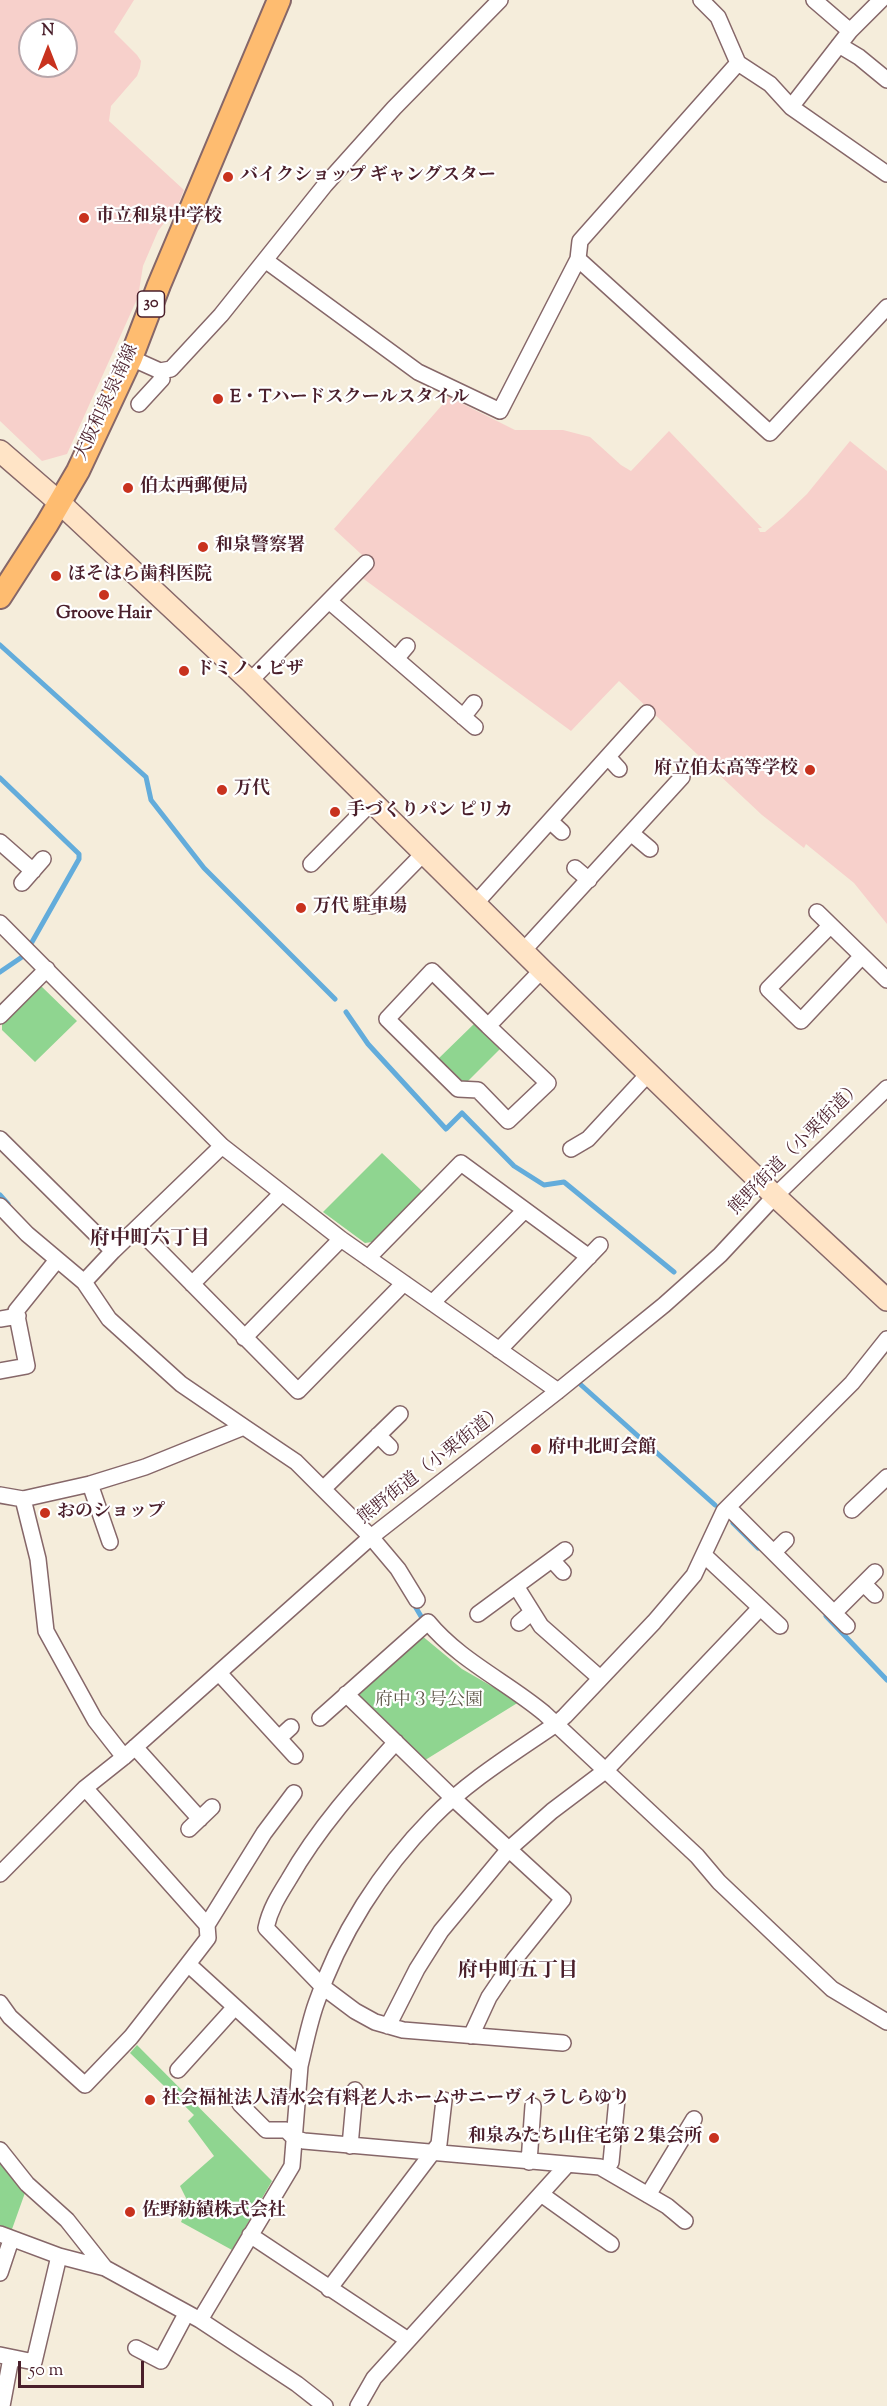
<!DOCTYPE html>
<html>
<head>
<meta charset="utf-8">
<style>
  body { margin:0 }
  #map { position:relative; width:887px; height:2406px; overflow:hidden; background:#f5eddb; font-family:"Sorts Mill Goudy",serif }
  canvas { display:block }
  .north { position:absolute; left:18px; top:18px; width:60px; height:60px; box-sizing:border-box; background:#fff; border:2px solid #b7a5aa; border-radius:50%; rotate:0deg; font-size:16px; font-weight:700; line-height:24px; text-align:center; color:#4a1f2b }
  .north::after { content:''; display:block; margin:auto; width:21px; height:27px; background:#c8321e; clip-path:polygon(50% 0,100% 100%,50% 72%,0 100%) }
  .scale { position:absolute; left:18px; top:2361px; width:126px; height:27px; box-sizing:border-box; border:3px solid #4a1f2b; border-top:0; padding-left:8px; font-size:18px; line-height:21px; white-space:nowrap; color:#4a1f2b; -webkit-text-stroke:4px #fff; paint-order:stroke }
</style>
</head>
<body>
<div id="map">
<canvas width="887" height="2406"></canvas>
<div class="north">N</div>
<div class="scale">50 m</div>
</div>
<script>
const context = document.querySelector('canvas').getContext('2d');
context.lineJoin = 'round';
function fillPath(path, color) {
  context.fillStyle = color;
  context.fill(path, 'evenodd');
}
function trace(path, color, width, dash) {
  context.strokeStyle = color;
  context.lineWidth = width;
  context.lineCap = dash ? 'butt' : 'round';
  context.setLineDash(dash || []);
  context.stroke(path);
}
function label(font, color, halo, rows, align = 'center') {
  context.font = font + ' "Sorts Mill Goudy","Noto Serif JP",serif';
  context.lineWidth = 4.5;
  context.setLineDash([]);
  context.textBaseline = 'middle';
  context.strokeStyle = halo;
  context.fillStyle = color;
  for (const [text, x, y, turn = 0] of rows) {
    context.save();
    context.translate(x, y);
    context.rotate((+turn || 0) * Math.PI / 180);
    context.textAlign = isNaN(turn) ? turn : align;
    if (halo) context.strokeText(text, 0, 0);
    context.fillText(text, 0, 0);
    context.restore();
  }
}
const built = new Path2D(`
  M 0,0 L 134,0 L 114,32 L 137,55 L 141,61 L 140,68 L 137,76 L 111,106 L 109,121 L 184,190 L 178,205 L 158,231 L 143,266 L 138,297 L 67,454 L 42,461 L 0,421 ZM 30,30 L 66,30 L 66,66 L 30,66 Z
  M 449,397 L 515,430 L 563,430 L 590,437 L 621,465 L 631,471 L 669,431 L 762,528 L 758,528 L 760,532 L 765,532 L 783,517 L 807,494 L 850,441 L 887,471 L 887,924 L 854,883 L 806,844 L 804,848 L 762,815 L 619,681 L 571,731 L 361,577 L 374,566 L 334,529 Z`);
const green = new Path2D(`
  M 40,985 L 77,1021 L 35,1062 L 2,1030 L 2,1024 Z
  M 476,1022 L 501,1048 L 467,1082 L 460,1081 L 437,1060 Z
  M 382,1153 L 422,1191 L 372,1242 L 365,1243 L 323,1212 Z
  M 421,1635 L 462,1669 L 519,1702 L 422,1762 L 352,1694 Z
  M 137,2045 L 272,2181 L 232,2250 L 181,2222 L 189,2204 L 180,2186 L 214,2156 L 188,2121 L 194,2115 L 130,2053 Z
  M 0,2158 L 26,2190 L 11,2232 L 0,2227 Z`);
const stream = new Path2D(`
  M 0,645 L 146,777 L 151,800 L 204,868 L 335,999
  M 0,778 L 79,854 L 79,859 L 32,942
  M 0,972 L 22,957
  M 346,1012 L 368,1044 L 446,1129 L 462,1113 L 514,1166 L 544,1185 L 564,1182 L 674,1272
  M 0,1195 L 8,1204
  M 580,1384 L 715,1505
  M 733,1523 L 758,1548
  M 412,1601 L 422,1618
  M 826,1616 L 887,1680`);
const street = new Path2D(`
  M 701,0 L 718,17 L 738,63 L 770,84 L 791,107 L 887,174
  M 814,0 L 850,31
  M 839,45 L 859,57 L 887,80
  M 791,107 L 850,31 L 881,0
  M 578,259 L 580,241 L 738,63
  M 265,260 L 418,372 L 500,411 L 578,259 L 770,433 L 887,307
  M 131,358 L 160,371 L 171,369 L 221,315 L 325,185 L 394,108 L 500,0
  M 139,404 L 162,379 L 160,371
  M 329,601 L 475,727
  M 396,659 L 407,646
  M 250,681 L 366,563
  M 463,717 L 474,703
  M 608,757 L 619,769
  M 550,821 L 562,832
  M 631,833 L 650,849
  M 0,842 L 33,871
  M 311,864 L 372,802
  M 575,868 L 589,880
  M 22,883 L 43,859
  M 475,904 L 647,713
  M 372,906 L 424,853
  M 817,912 L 887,980
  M 0,923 L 222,1146 L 341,1239 L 558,1391
  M 830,926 L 768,989 L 801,1021 L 862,956
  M 523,951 L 682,777
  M 0,1016 L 47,969
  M 488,1026 L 548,1083 L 508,1121 L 478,1090 L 458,1089 L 387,1019 L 432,971 L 488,1026 L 542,970
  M 0,1139 L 113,1251
  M 222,1146 L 113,1251 L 84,1282 L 109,1319 L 181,1384 L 244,1427
  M 571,1149 L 588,1139 L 649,1073
  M 0,1206 L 27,1234 L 84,1282
  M 137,1228 L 298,1391 L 404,1283
  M 368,1258 L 461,1163 L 589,1257
  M 192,1284 L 282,1193
  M 432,1303 L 525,1210
  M 0,1319 L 18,1316
  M 244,1338 L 341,1239
  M 499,1350 L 600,1245
  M 0,1371 L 27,1366 L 16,1311 L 57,1260
  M 378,1435 L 390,1447
  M 90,1484 L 110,1542
  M 323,1489 L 400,1414
  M 0,1495 L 23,1499 L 90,1484 L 145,1467 L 244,1427 L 296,1462 L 371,1537 L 398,1569 L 417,1600
  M 23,1499 L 38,1559 L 46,1631 L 95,1720 L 124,1757
  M 728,1507 L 847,1626
  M 852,1510 L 887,1477
  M 774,1552 L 786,1540
  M 704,1555 L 780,1626
  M 552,1560 L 563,1572
  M 864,1584 L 875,1595
  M 516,1586 L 541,1626 L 600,1678
  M 834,1613 L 875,1572
  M 478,1614 L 565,1550
  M 519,1623 L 532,1612
  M 219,1673 L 295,1756
  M 346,1694 L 454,1799 L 563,1899 L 514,1960 L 489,1997 L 471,2036
  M 320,1718 L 428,1622 C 459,1660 507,1682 544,1713 L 697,1856 L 719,1882 L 832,1989 L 887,2022
  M 279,1738 L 291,1727
  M 396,1742 C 357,1785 318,1828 289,1879 C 279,1895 270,1909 266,1928 L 323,1987 L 355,2011 L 375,2022 L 403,2030 L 563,2043
  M 135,1747 L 200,1819
  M 85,1788 L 207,1925 L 208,1938 L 188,1964
  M 189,1829 L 212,1807
  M 0,1874 L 85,1788 L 124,1757 L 371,1537 L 558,1391 L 664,1305 L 720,1255 L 775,1196 L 887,1088
  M 207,1925 L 264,1833 L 294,1793
  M 0,2003 L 10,2017 L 85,2085 L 131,2037 L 188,1964 L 300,2066 L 292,2166 L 200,2320
  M 388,2026 L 417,1969 L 441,1931 L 509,1849 L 552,1811 L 605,1771 L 760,1608
  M 300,2066 C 305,2045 309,2024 316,2004 C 339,1935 381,1870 432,1818 C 468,1781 514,1753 556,1724 L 565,1716 L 654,1622 L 694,1575 L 724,1511 L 852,1383 L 887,1339
  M 178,2070 L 234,2008
  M 240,2104 L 266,2130 L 286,2130 L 294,2138 L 304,2141 L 600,2167 L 667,2206 L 685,2221
  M 350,2146 L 355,2090
  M 0,2150 L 27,2184 L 67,2220 L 105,2268
  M 529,2162 L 533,2106
  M 606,2170 L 611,2162 L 617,2099
  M 541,2194 L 611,2244
  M 648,2195 L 694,2119
  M 0,2234 L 59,2256 L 105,2268 L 200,2320 L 297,2384 L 325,2406
  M 250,2235 L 408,2340
  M 0,2273 L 11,2240
  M 329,2289 L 439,2144 L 444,2100
  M 136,2348 L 161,2361 L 186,2314
  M 0,2355 L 34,2362 L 59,2256
  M 2,2406 L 11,2358
  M 358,2406 L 374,2378 L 567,2165`);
const secondary = new Path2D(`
  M 0,451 L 60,503 L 250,681 L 542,970 L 775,1196 L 887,1300`);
const primary = new Path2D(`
  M 0,597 L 47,524 L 78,471 L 131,358 L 159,285 L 279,0`);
const markers = [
  [228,177,6,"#c8321e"],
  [84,218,6,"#c8321e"],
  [218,399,6,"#c8321e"],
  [128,488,6,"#c8321e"],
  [203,547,6,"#c8321e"],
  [56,576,6,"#c8321e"],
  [104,595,6,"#c8321e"],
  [184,671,6,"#c8321e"],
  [810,770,6,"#c8321e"],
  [222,790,6,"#c8321e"],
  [335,812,6,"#c8321e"],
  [301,908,6,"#c8321e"],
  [536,1449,6,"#c8321e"],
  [45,1513,6,"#c8321e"],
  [150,2100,6,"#c8321e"],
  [714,2138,6,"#c8321e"],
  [130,2212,6,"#c8321e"]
];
const shields = [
  [151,304,27]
];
const shieldNames = [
  ["30",151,304]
];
const poiNames = [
  ["バイクショップ ギャングスター",240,177],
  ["市立和泉中学校",96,218],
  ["E・Tハードスクールスタイル",230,399],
  ["伯太西郵便局",140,488],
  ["和泉警察署",215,547],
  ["ほそはら歯科医院",68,576],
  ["Groove Hair",104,615,"center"],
  ["ドミノ・ピザ",196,671],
  ["府立伯太高等学校",798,770,"right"],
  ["万代",234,790],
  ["手づくりパン ピリカ",347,812],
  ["万代 駐車場",313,908],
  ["府中北町会館",548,1449],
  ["おのショップ",57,1513],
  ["社会福祉法人清水会有料老人ホームサニーヴィラしらゆり",162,2100],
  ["和泉みたち山住宅第２集会所",702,2138,"right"],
  ["佐野紡績株式会社",142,2212]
];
const streetNames = [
  ["大阪和泉泉南線",108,403,-65],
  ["熊野街道（小栗街道）",797,1149,-45],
  ["熊野街道（小栗街道）",432,1466,-38]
];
const parkNames = [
  ["府中３号公園",429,1702]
];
const neighbourhoodNames = [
  ["府中町六丁目",150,1241],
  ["府中町五丁目",518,1973]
];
fillPath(built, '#f7d0cb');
fillPath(green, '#8fd590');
trace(stream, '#63acdb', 5);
trace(street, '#866769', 18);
trace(secondary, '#866769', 24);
trace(primary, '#866769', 26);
trace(street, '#fff', 15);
trace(secondary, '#ffe4c6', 21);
trace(primary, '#febc70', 22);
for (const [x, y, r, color] of markers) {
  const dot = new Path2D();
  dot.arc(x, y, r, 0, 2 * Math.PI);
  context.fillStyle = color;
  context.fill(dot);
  trace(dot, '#fff', 2);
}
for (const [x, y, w] of shields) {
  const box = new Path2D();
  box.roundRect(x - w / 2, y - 13, w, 26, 4.5);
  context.fillStyle = '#fff';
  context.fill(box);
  trace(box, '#4a1f2b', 1.5);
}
label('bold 16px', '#4a1f2b', null, shieldNames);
label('bold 18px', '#4a1f2b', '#fff', poiNames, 'left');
label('18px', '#4a1f2b', '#fff', streetNames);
label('18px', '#5f5649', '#fff', parkNames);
label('bold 20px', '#4a1f2b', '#fff', neighbourhoodNames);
</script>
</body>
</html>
